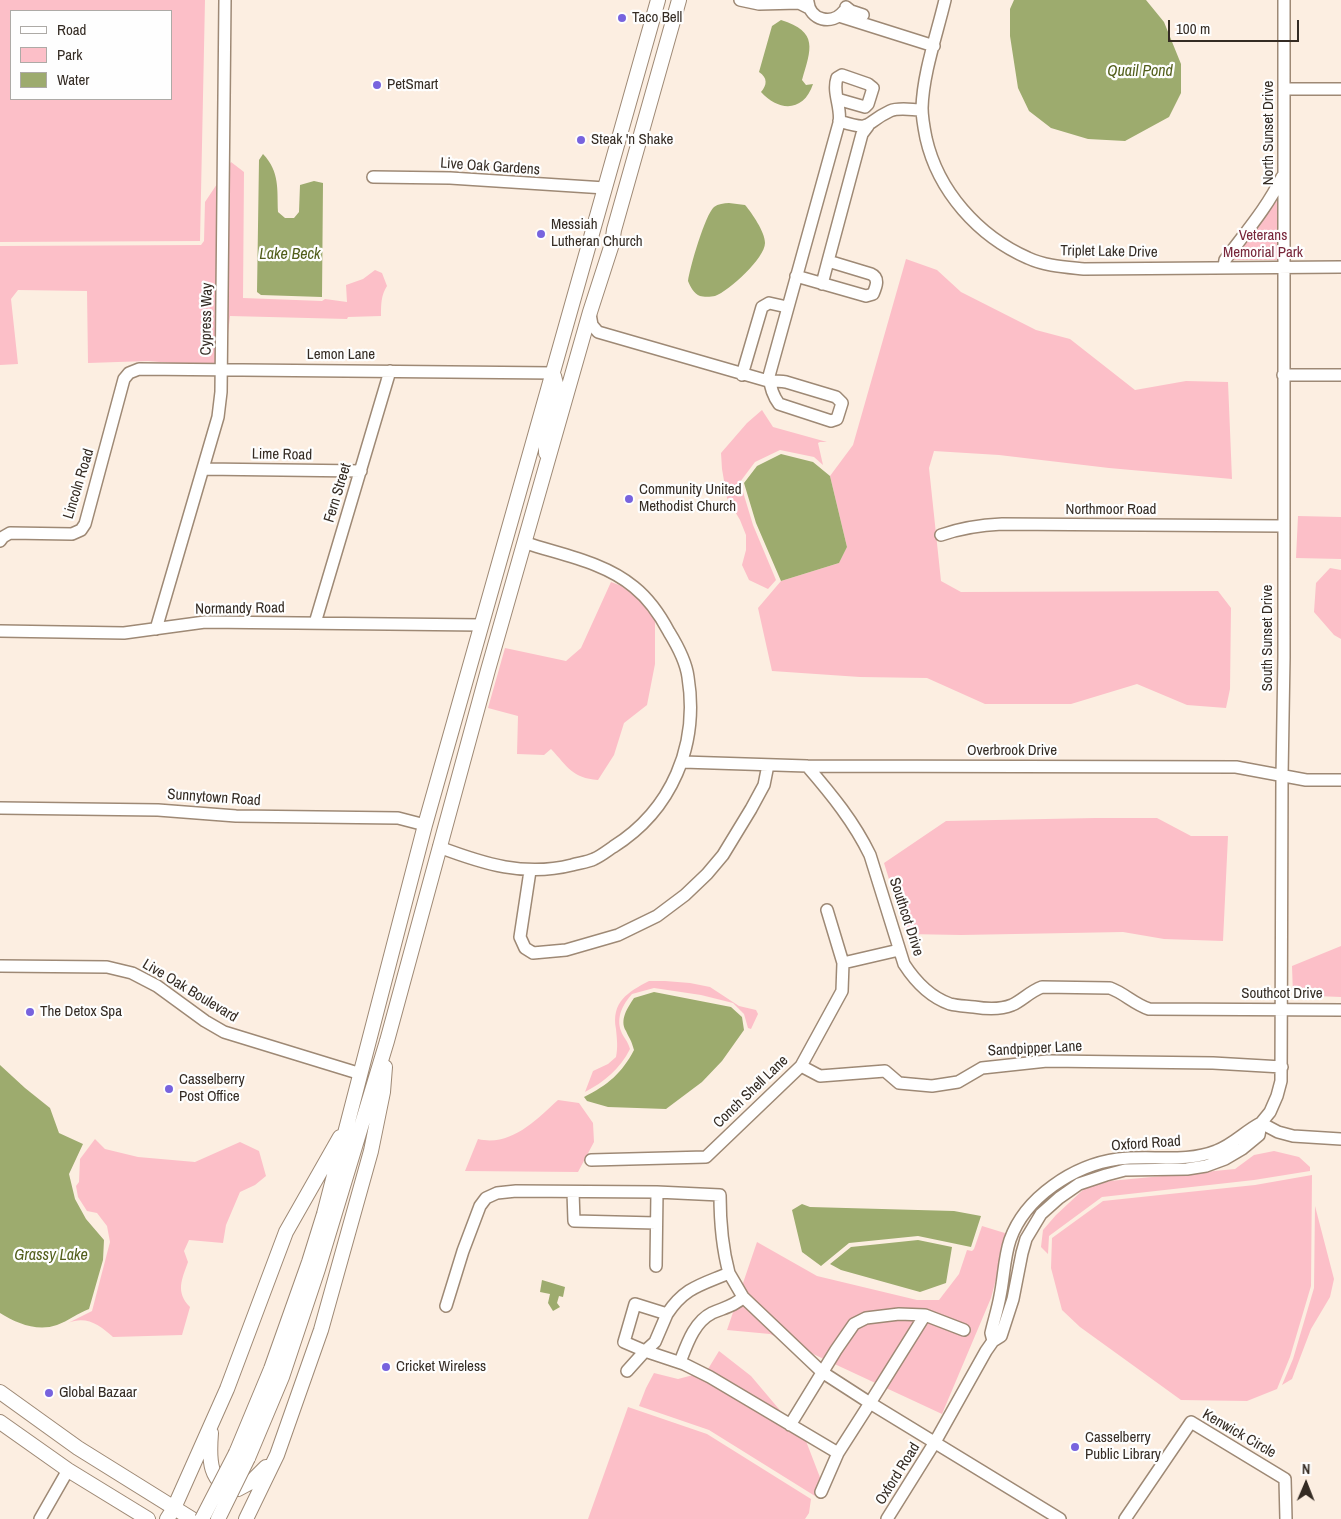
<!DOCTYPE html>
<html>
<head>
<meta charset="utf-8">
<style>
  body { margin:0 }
  #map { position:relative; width:1341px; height:1519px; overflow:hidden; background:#fceee1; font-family:"Archivo Narrow",sans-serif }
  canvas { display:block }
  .legend { position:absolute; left:10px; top:10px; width:162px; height:90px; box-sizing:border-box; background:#fefefe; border:1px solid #adaaa6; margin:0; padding:6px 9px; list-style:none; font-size:15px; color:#342b23 }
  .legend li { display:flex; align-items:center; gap:10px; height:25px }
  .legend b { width:25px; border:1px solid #adaaa6 }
  .north { position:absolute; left:1281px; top:1459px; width:50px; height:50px; -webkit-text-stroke:4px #fefefe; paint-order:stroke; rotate:1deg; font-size:14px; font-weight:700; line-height:20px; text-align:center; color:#342b23 }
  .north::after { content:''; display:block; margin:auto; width:18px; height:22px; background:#342b23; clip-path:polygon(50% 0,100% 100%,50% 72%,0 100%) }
  .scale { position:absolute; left:1168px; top:20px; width:131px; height:22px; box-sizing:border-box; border:2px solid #342b23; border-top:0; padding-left:6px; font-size:15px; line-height:18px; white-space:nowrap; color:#342b23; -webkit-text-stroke:4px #fefefe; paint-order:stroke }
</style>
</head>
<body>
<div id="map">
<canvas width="1341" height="1519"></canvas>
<ul class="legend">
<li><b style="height:6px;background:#fff"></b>Road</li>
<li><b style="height:14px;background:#fcbfc8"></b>Park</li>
<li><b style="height:14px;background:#9dab6e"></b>Water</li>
</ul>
<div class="north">N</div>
<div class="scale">100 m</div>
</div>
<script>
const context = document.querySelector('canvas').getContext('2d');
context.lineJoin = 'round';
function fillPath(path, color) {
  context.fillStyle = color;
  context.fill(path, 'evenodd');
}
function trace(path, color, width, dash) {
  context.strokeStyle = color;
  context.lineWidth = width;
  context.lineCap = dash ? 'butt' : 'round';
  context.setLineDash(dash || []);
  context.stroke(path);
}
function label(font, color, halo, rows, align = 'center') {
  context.font = font + ' "Archivo Narrow",sans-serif';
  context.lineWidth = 4.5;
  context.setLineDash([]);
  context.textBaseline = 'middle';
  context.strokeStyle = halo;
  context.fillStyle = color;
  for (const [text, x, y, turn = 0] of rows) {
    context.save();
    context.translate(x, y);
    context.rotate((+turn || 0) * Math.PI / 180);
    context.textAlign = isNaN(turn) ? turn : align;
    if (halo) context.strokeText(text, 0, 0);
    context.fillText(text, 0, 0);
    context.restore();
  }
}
const green = new Path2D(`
  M 0,0 L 205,0 L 200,241 L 0,242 ZM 11,11 L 171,11 L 171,99 L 11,99 Z
  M 231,162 L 244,172 L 243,298 L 322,301 L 325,299 L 347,302 L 346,285 L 363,279 L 375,270 L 382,273 L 387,286 C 381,295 381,305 381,316 L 348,317 L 347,319 L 230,316 L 226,351 L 228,167 Z
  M 219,181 L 217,364 L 184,364 L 148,361 L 88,363 L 87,291 L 18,290 L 11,299 L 18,364 L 0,365 L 0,246 L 201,245 L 204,241 L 205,202 Z
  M 1279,198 L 1279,260 L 1230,260 Z
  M 906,259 L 937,270 L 961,292 L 1036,330 L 1070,339 L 1135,390 L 1186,381 L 1228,382 L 1232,479 L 1109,468 L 999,455 L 934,451 L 929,468 L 941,581 L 961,592 L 1218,591 L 1231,608 L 1230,689 L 1226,708 L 1187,705 L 1137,684 L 1071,704 L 985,704 L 927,678 L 860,677 L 772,671 L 758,608 L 781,581 L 839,563 L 847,547 L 830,476 L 853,445 Z
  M 762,410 L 773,427 L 827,442 L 820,442 L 818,443 L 823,465 L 814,457 L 780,450 L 755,462 L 740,482 L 753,525 L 776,580 L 768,589 L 749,580 L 742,565 L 746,550 L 746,535 L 740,520 L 727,498 L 722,469 L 721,453 L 747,423 Z
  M 1298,516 L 1341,517 L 1341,559 L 1296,558 Z
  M 1330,568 L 1341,570 L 1341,639 L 1334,635 L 1314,612 L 1316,583 Z
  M 611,582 L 627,588 L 636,595 L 655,618 L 655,664 L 647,705 L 624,723 L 614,755 L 598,780 C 572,778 568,767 551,749 L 544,755 L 517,754 L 518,716 L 488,708 L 505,648 L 566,661 L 581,648 Z
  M 1095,818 L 1157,818 L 1191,836 L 1228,836 L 1223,941 L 1164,939 L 1123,932 L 961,935 L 906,934 L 884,863 L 946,821 Z
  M 1341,946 L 1341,997 L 1293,995 L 1292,966 Z
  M 649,981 L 665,981 L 690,983 L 710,987 L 739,1006 L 756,1010 L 758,1014 L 751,1029 L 748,1028 L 744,1014 L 733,1003 L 701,995 L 654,988 L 632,994 C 623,1004 616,1017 621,1031 C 623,1037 628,1041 630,1049 C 620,1069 604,1082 585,1092 L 593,1071 L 608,1064 L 616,1057 C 618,1047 617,1040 616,1029 C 611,1002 628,992 649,981 Z
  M 558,1100 L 579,1103 L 593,1123 L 594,1142 L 578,1172 L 465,1171 L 478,1139 C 511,1147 536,1120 558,1100 Z
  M 95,1139 L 105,1149 L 138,1157 L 195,1162 L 240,1142 L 259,1151 L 266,1176 L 255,1185 L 240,1192 L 226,1225 L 223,1243 L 189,1240 L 184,1251 L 188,1262 C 182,1279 175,1292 190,1307 L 182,1335 L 113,1337 C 100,1325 86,1315 68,1323 L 92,1311 L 110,1242 L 107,1226 L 97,1213 L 87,1211 L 78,1197 L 76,1186 L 79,1182 L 80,1159 Z
  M 1274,1151 L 1299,1157 L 1310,1167 L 1310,1171 L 1254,1180 L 1102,1197 L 1049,1236 L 1048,1254 L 1041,1247 L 1043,1230 L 1056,1215 L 1084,1189 L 1110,1181 L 1235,1169 L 1254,1155 Z
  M 1312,1175 L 1311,1286 L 1290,1357 L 1277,1389 L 1247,1401 L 1181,1400 L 1080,1327 L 1062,1310 L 1051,1268 L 1052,1238 L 1103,1201 L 1255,1185 Z
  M 1315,1206 L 1334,1279 L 1330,1297 L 1311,1329 L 1292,1379 L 1282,1385 L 1293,1359 L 1314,1288 Z
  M 982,1226 L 1008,1234 L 991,1298 L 942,1414 L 770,1334 L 727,1330 L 757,1242 L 817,1276 L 917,1300 L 939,1300 L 959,1274 L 967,1250 L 972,1251 L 974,1249 Z
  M 719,1351 L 751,1376 L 806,1441 L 821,1480 L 815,1496 L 709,1430 L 639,1406 L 646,1388 L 654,1373 L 678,1379 L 697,1374 L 705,1374 Z
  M 628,1407 L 707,1434 L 811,1499 L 809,1513 L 805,1519 L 588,1519 Z`);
const water = new Path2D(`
  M 1014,0 L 1146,0 L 1164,22 L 1181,64 L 1181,93 L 1169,117 L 1125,141 L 1088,139 L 1051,128 L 1029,111 L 1018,88 L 1010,36 L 1010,9 Z
  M 781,20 C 819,32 811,49 802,80 L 806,85 L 813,84 C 804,112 779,112 761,92 C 767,85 768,78 759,72 L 772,26 Z
  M 263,154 C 280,172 277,189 278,212 L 285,218 L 294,218 L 299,212 L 300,185 L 314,181 L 323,183 L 322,297 L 261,295 L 257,292 L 259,160 Z
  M 729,203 L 745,205 C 752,213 765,232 765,243 C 765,258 729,291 715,296 C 711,297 703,297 700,296 C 694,294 690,286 688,281 C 690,267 705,215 714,207 C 718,204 724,203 729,203 Z
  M 781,454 L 813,462 L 830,476 L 847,547 L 839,563 L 781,581 L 756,523 L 744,483 L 757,466 Z
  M 654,992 L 731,1007 L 742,1017 L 744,1030 L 722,1061 L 702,1082 L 666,1109 L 608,1107 L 587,1101 L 584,1097 C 608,1085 622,1073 634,1050 C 631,1039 630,1040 626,1031 C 619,1020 628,1007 634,998 Z
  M 0,1065 L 25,1088 L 50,1108 L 59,1133 L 83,1144 L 69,1174 L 75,1199 L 86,1219 L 104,1240 L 103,1260 L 89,1309 C 78,1313 68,1321 57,1325 C 37,1332 16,1323 0,1313 Z
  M 802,1204 L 810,1207 L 954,1211 L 981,1216 L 971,1247 L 918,1236 L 849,1243 L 821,1266 L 802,1252 L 792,1210 Z
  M 918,1240 L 952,1247 L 946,1283 L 920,1292 L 841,1270 L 830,1264 L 851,1247 Z
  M 542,1280 L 565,1287 L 563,1297 L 559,1296 L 557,1303 L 560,1307 L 553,1311 L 548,1303 L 550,1294 L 540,1292 Z`);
const minor = new Path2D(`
  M 740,0 L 759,4 L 799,3 L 809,8
  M 945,0 C 937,34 923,73 922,108 C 922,118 924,128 926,138 C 938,191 978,236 1028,258 C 1045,266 1065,267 1084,269 L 1341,267
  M 808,2 C 810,20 832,26 844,11
  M 846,7 L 851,11 L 863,15
  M 839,16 L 934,46
  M 1284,89 L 1341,89
  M 839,121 C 875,132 862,124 890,111 C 899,107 912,110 922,110
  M 373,177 L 450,178 L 605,188
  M 828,261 L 862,134 L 868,126
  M 1224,267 L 1225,260 C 1245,233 1267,208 1282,177
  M 796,276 L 866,296 L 873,294 C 876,287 880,278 871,274 L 828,261 L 822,284
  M 590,314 L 592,325 L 598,332 L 768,381 C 774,381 780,381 786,382 L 836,397 L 842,403 L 837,419 L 831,421 L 779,404 C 773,396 770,386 769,376 L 839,123 C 842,108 832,93 837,78 L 842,75 L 868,84 L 873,88 L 868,104 L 865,107 L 837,99
  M 742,375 L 762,307 L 769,303 L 787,307
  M 1283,375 L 1341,375
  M 203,469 L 361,471
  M 941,535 C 961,528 980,525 1002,524 L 1283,526
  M 0,541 L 3,537 L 10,533 L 72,534 L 81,530 L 85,524 L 124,379 L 129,373 L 139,369 L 553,373
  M 315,623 L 390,371
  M 156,629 L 218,417 L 221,392 L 225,0
  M 0,631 L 124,633 L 205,622 L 481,625
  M 683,762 L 807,766 L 1236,767 L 1306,780 L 1341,780
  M 807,766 C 832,795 854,822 870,855 L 904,964 C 915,981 930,997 950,1004 C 958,1006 966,1006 974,1007 C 986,1009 1000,1010 1012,1005 C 1023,1000 1029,992 1042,987 L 1110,988 C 1124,993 1134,1004 1149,1009 L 1341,1010
  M 0,808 L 158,810 L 236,816 L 398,818 L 425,825
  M 439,847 C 484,864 525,877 572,865 C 579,863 588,862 594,859 C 601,856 607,851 613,847 C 672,810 699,745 688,677 C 686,661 677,645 669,632 C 660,615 649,599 634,587 C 604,562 562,555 526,543
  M 530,871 L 520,937 L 525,948 L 533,953 L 566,950 L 618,935 L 657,916 L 685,895 L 707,874 L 723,855 L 751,809 L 764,785 L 768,765
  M 843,963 L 899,950
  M 0,966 L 107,967 L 132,973 L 157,986 L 205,1021 L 224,1032 L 361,1074
  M 801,1066 L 820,1076 L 885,1071 L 899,1083 L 932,1086 L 958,1082 L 982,1068 L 1047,1061 L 1213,1063 L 1282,1067
  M 1261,1123 L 1278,1132 L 1293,1136 L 1341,1139
  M 591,1160 L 706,1157 L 801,1066 L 842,991 L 843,963 L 827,910
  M 573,1192 L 574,1221 L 656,1223
  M 656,1266 L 657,1192 L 720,1195 C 720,1222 722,1247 729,1273
  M 743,1297 L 822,1372 L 870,1403 L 925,1315
  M 635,1304 L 667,1314 L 655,1342 L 645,1351 L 624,1342 Z
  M 446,1306 L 463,1251 L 480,1206 L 486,1198 L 497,1193 L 516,1191 L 657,1192
  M 667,1314 C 685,1287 701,1285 729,1273 L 743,1297 C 735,1306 723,1308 712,1313 C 694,1322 687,1344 680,1362
  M 993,1341 L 991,1333 C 994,1320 998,1308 1000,1296 C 1004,1277 1004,1258 1010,1240 C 1025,1197 1074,1165 1118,1159 C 1150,1155 1186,1163 1216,1151 C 1233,1145 1245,1131 1261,1123
  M 627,1371 L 645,1351 L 684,1364 L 710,1377 L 838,1453 L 870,1403 L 1060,1519
  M 790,1425 L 836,1350 L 854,1324 L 866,1318 L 899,1314 L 925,1315 L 964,1330
  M 821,1492 L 838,1453
  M 40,1519 L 68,1470
  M 887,1519 L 935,1442 L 986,1351 L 993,1341 L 1001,1336 L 1013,1299 L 1022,1253 L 1026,1239 L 1041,1214 L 1059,1198 L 1079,1184 L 1106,1175 L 1125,1170 L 1187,1169 L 1206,1166 L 1225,1159 L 1242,1149 L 1259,1135 L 1261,1123 L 1270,1112 L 1277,1096 L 1281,1081 L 1282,776 L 1284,657 L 1284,0
  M 1125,1519 L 1191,1422 L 1285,1479 L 1286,1519`);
const major = new Path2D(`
  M 546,453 L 546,435 L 557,393 L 557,388 L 554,376
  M 0,1392 L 78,1448 L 192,1519
  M 0,1422 L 68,1470 L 148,1519
  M 211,1433 C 209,1458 208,1486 238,1489 L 251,1482 L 266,1467
  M 236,1453 L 271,1369 L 309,1262 L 324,1214 L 425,825 L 658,0
  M 248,1458 L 282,1377 L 318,1269 L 387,1041 L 488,670 L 590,312 L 612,244 L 614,230 L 679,0
  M 167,1519 L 174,1508 L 227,1389 L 286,1232 L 340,1137
  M 246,1519 L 277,1455 L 321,1330 L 371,1151 L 383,1092 L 385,1067`);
const majorBridge = new Path2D(`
  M 202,1519 L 236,1453
  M 218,1519 L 248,1458`);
const markers = [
  [622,18,5,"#7763de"],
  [377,85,5,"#7763de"],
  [581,140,5,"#7763de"],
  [541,234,5,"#7763de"],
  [629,499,5,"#7763de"],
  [30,1012,5,"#7763de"],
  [169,1089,5,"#7763de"],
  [386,1367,5,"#7763de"],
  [49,1393,5,"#7763de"],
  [1075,1447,5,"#7763de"]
];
const poiNames = [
  ["Taco Bell",632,18],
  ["PetSmart",387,85],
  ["Steak 'n Shake",591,140],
  ["Messiah",551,225],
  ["Lutheran Church",551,242],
  ["Community United",639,490],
  ["Methodist Church",639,507],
  ["The Detox Spa",40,1012],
  ["Casselberry",179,1080],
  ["Post Office",179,1097],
  ["Cricket Wireless",396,1367],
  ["Global Bazaar",59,1393],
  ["Casselberry",1085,1438],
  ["Public Library",1085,1455]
];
const streetNames = [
  ["North Sunset Drive",1269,133,-90],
  ["Live Oak Gardens",490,167,4],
  ["Triplet Lake Drive",1109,252,1],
  ["Cypress Way",207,319,-89],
  ["Lemon Lane",341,355],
  ["Lime Road",282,455,1],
  ["Lincoln Road",79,484,-73],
  ["Fern Street",338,493,-73],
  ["Northmoor Road",1111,510],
  ["Normandy Road",240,609,-1],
  ["South Sunset Drive",1268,638,-90],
  ["Overbrook Drive",1012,751],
  ["Sunnytown Road",214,798,4],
  ["Southcot Drive",906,917,72],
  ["Live Oak Boulevard",190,991,31],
  ["Southcot Drive",1282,994],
  ["Sandpipper Lane",1035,1049,-3],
  ["Conch Shell Lane",751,1092,-44],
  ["Oxford Road",1146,1144,-4],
  ["Kenwick Circle",1239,1434,30],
  ["Oxford Road",898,1474,-58]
];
const parkNames = [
  ["Veterans",1263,236],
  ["Memorial Park",1263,253]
];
const waterNames = [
  ["Quail Pond",1140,72],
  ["Lake Beck",290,255],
  ["Grassy Lake",51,1256]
];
fillPath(green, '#fcbfc8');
fillPath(water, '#9dab6e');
trace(minor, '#9e8975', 14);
trace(major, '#9e8975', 16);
trace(minor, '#fff', 11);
trace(major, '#fff', 14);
trace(majorBridge, '#9e8975', 16, []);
trace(majorBridge, '#fff', 14);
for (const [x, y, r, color] of markers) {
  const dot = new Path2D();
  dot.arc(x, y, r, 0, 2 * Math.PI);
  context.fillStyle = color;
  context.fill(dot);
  trace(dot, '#fefefe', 2);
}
label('15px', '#342b23', '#fefefe', poiNames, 'left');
label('15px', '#342b23', '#fefefe', streetNames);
label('15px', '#772539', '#fefefe', parkNames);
label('italic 16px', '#525e1b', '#fefefe', waterNames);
</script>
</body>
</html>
